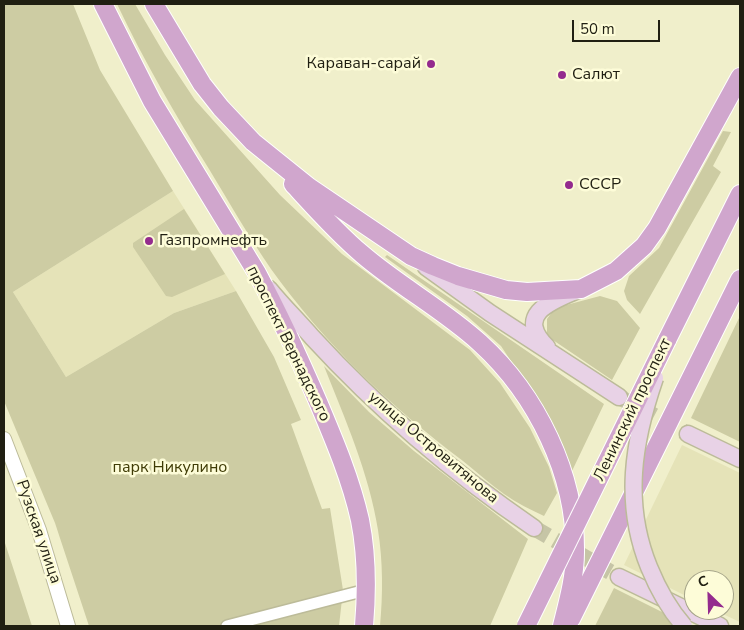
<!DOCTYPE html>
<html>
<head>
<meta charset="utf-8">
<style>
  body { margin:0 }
  #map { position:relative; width:744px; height:630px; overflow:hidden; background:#f0efcb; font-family:"Nunito Sans",sans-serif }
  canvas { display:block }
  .frame { position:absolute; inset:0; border:5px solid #201f12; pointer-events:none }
  .north { position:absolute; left:684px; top:570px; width:50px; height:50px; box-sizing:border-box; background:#fdfcd8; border:1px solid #a5a489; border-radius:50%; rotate:336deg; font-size:14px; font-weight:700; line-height:20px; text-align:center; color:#201f12 }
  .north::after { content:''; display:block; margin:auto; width:18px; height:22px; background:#942b8e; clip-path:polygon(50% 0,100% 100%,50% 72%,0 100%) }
  .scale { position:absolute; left:572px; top:20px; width:88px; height:22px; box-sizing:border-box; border:2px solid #201f12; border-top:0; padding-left:6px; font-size:15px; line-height:18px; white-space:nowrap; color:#201f12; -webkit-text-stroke:4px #fdfcd8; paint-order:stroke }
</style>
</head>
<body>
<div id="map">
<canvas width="744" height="630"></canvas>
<div class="frame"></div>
<div class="north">С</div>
<div class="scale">50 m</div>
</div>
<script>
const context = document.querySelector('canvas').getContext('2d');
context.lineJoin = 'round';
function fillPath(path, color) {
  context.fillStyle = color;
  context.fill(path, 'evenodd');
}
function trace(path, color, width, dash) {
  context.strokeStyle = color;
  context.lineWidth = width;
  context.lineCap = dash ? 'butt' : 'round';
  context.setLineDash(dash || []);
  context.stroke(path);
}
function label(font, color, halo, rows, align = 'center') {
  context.font = font + ' "Nunito Sans",sans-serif';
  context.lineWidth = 5;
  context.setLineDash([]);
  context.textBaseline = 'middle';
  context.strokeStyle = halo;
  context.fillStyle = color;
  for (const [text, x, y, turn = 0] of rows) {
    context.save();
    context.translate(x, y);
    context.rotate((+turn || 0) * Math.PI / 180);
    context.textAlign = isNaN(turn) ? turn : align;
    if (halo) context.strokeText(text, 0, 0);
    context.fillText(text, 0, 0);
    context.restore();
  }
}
const built = new Path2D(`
  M 173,191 L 236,291 L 174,313 L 66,377 L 13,292 Z
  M 682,445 L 740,473 L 740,622 L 714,610 L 724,610 L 724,580 L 694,580 L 694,600 L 624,565 Z`);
const green = new Path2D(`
  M 4,4 L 73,4 L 100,70 L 173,191 L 13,292 L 66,377 L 174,313 L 236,291 L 274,357 L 301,420 L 291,424 L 322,509 L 330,508 L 343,590 L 339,626 L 89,626 L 55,523 L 4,401 Z
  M 117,4 L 135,4 L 165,55 L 195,100 L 280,195 L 342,254 L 470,350 L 500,383 L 530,428 L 549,467 L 557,493 L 544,516 C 531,510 517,503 504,494 C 490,484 477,472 463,461 C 391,407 324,343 271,269 C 249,237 229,202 209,169 C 176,116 144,61 117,4 Z
  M 723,131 L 731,132 L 713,166 L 721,172 L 640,314 L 627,300 L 624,291 L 629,276 L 659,248 Z
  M 184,209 L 225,274 L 172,297 L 166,296 L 133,247 L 133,243 Z
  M 387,255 L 604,404 L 572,471 L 547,416 L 501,346 L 467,316 L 385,257 Z
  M 600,296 L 617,301 L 640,328 L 612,380 L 547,336 L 547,319 L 555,308 Z
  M 740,316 L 740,442 L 691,418 Z
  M 324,366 L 369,412 L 414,451 L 528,539 L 490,626 L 380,626 C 383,594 383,562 378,530 C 369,473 345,419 324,366 Z
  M 4,540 L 32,626 L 4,626 Z
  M 614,588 L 664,613 L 672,626 L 595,626 Z`);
const secondaryTunnel = new Path2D(`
  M 619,397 L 688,434
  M 534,528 L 619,577`);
const minor = new Path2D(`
  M 227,626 L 366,590`);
const tertiary = new Path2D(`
  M 4,439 L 39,530 L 68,626`);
const secondary = new Path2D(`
  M 426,267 L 490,313 L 619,397
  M 269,289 C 282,305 298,321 312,337 C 379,410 453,473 534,528
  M 547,347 C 514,314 552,301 578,290
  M 688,434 L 740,459
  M 619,577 L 720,626`);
const primary = new Path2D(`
  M 103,4 L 152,101 L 257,273 C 280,316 300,360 319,404 C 335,442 351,480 360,520 C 367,555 367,591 364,626
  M 154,4 L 202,84 L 221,108 L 253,142 L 309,187 L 411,256 L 433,266 L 458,276 L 506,290 L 527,292 L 581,289 L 616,271 L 644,246 L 657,228 L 740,77
  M 293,184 C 315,208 337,233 362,254 C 399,286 444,310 480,343 C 537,395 576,475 575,552 C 575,577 568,602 562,626
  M 667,340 L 740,194
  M 571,619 L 740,279`);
const secondaryBridge = new Path2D(`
  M 655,378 C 633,442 623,503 649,567 C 658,589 669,609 684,626`);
const primaryBridge = new Path2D(`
  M 526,626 L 667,340`);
const markers = [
  [431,64,5,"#942b8e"],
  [562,75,5,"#942b8e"],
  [569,185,5,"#942b8e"],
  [149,241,5,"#942b8e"]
];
const poiNames = [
  ["Караван-сарай",421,64,"right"],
  ["Салют",572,75],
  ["СССР",579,185],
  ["Газпромнефть",159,241]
];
const streetNames = [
  ["проспект Вернадского",288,344,64],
  ["Ленинский проспект",633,410,-64],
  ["улица Островитянова",433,448,40],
  ["Рузская улица",38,532,71]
];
const parkNames = [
  ["парк Никулино",170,468]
];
fillPath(built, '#e5e3b8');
fillPath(green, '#cdcca3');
trace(secondaryTunnel, '#c6c5a6', 16, [16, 8]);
trace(minor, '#bcbb99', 14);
trace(tertiary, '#bcbb99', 16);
trace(secondary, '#bcbb99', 19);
trace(primary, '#fff', 20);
trace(minor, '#fff', 11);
trace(tertiary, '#fff', 14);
trace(secondary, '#e8d2e6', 16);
trace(primary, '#d0a6cd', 18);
trace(secondaryBridge, '#bcbb99', 19, []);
trace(primaryBridge, '#fff', 20, []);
trace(secondaryBridge, '#e8d2e6', 16);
trace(primaryBridge, '#d0a6cd', 18);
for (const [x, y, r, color] of markers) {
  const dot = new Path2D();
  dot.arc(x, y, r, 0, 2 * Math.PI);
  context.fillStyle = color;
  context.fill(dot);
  trace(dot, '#fdfcd8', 2);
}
label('16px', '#201f12', '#fdfcd8', poiNames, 'left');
label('16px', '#201f12', '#fdfcd8', streetNames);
label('16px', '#3f3b05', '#fdfcd8', parkNames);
</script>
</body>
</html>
